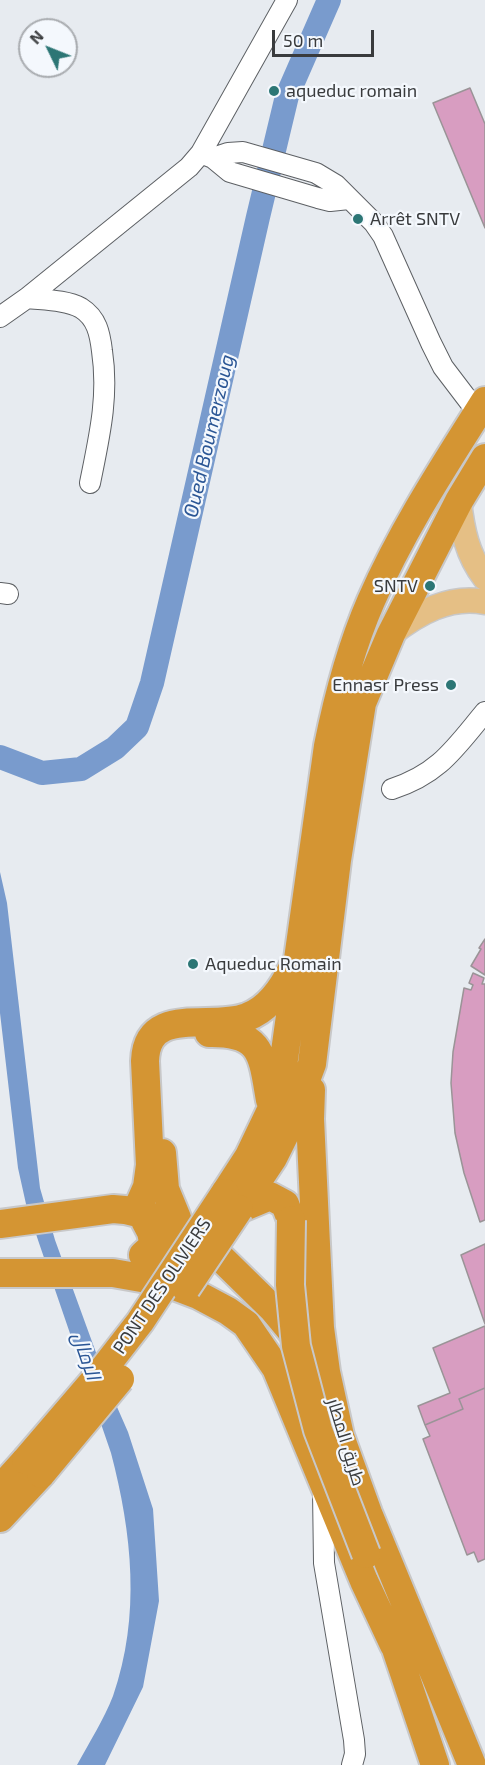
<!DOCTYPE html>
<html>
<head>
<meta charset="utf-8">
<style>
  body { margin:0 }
  #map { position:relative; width:485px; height:1765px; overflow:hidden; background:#e7ebf0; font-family:"Exo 2",sans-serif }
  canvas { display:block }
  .north { position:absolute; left:18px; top:18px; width:60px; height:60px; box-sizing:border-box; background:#f4f8fd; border:2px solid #a9acb0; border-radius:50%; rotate:313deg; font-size:16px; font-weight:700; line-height:24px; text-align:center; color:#393b3d }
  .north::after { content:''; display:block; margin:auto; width:21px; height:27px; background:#2c7675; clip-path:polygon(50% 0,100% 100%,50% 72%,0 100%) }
  .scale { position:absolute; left:272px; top:30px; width:102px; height:27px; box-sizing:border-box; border:3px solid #393b3d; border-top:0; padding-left:8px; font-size:18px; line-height:21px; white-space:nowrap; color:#393b3d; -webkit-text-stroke:4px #f4f8fd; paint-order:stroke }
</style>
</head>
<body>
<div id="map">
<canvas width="485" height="1765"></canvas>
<div class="north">N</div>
<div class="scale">50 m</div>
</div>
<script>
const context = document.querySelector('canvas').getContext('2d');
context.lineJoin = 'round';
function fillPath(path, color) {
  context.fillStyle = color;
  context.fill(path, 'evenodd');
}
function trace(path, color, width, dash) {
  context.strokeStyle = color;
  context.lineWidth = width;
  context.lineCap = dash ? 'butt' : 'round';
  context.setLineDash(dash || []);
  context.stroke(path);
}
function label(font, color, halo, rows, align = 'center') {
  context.font = font + ' "Exo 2",Cairo,sans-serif';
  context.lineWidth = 4.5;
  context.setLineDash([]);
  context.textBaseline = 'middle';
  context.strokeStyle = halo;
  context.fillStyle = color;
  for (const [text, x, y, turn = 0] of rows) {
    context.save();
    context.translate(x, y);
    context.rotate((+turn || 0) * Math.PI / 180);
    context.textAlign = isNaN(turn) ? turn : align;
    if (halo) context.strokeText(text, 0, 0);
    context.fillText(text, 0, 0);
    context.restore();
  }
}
const water = new Path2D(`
  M 0,872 L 7,903 L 40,1188 L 55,1240 L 110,1391 L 128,1432 L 153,1509 L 159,1601 L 143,1687 L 105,1765 L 77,1765 C 89,1743 104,1719 113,1696 C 141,1616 132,1533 111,1453 L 39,1243 L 26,1204 L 18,1168 L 0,1013 Z`);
const river = new Path2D(`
  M 0,757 L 42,773 L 81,769 L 115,748 L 137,727 L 152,683 L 258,217 L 287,96 L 329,0`);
const building = new Path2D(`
  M 470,88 L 485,124 L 485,228 L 433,103 Z
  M 485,939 L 485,975 L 471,966 L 481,949 L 479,948 Z
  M 473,973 L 484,978 L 482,984 L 485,984 L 485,1220 L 480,1222 L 464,1173 L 455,1133 L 451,1083 L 453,1052 L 464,988 L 471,990 L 473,985 L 469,983 Z
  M 485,1244 L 485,1324 L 461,1255 Z
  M 485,1326 L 485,1388 L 459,1399 L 463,1409 L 425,1425 L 418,1406 L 450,1393 L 433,1348 Z
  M 485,1388 L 485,1559 L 478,1562 L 474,1552 L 467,1555 L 423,1439 L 430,1436 L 425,1425 L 463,1409 L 459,1399 Z`);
const minor = new Path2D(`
  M 203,154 L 213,158 L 230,172 L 318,198 L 330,201 L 349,199
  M 213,158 L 228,153 L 243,152 L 316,173 L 336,185 L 374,223 L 383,236 L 431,343 L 443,367 L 478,413
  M 27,298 C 44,300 66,300 81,308 C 97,318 100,334 102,351 C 109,397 99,438 90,483
  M 0,317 L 27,298 L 189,167 L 201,153 L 287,0
  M 0,593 L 8,594
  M 392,789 C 439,774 455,748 485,712
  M 323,1491 L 324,1563 L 354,1740 L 355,1754 L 352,1765`);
const major = new Path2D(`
  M 459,501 C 462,529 467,555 485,578
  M 391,634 C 418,613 449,595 485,602`);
const highway = new Path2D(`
  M 209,1033 C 263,1032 262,1055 270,1100
  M 311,1090 L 310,1119 L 320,1328 L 326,1372 L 340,1436 L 368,1513 L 472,1765
  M 225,1193 L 249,1156 L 271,1110 L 283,1066 L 328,746 C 338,696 351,647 371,601 C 402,530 444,466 485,401
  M 239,1209 L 273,1158 L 289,1126 L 312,1064 L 337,860 L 362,703 L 391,634 L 459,501 L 485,458
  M 239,1209 L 270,1196 L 285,1204 L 291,1220
  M 0,1224 L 113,1209 L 125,1210 L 158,1218
  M 193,1237 L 222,1259 L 273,1309 L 303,1345
  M 143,1255 L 168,1232 L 177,1218 L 165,1189 L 162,1153
  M 0,1273 L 113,1273 L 164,1282 L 198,1295 L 228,1311 L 246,1324 L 276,1368 L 364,1581 L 394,1645
  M 164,1282 L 157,1261 L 151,1232 L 141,1213 L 139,1205 L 147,1187 L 150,1165 L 145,1061 C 147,1004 211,1031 247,1017 C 269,1009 283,988 293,967
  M 0,1489 L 26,1460
  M 0,1518 L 41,1474
  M 389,1628 L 435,1765`);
const highwayBridge = new Path2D(`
  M 291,1220 L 290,1285 L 296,1346 L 318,1430 L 366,1554
  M 186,1288 L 239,1209
  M 26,1460 L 98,1376 L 140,1322 L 225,1193
  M 41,1474 L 120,1379`);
const markers = [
  [274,91,6,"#2c7675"],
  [358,219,6,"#2c7675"],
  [430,586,6,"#2c7675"],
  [451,685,6,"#2c7675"],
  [193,964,6,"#2c7675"]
];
const poiNames = [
  ["aqueduc romain",286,91],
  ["Arrêt SNTV",370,219],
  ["SNTV",418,586,"right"],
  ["Ennasr Press",439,685,"right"],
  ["Aqueduc Romain",205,964]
];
const streetNames = [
  ["PONT DES OLIVIERS",162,1286,-56],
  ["طريق المطار",346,1442,73]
];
const waterNames = [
  ["Oued Boumerzoug",209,436,-77],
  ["الرمال",86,1356,71]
];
fillPath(water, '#799bcd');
trace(river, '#799bcd', 24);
fillPath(building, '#d89dc1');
trace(building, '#9a9497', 1.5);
trace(minor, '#5d6064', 22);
trace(major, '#c8c8c9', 27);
trace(highway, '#c8c8c9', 32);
trace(minor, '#fff', 20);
trace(major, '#e5bf85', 24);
trace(highway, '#d49533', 28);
trace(highwayBridge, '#c8c8c9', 32, []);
trace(highwayBridge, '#d49533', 28);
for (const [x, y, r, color] of markers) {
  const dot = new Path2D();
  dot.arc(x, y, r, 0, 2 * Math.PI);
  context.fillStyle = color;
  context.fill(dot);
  trace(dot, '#f4f8fd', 2);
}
label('18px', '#393b3d', '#f4f8fd', poiNames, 'left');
label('18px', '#393b3d', '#f4f8fd', streetNames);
label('italic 20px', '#2b5695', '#f4f8fd', waterNames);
</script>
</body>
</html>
